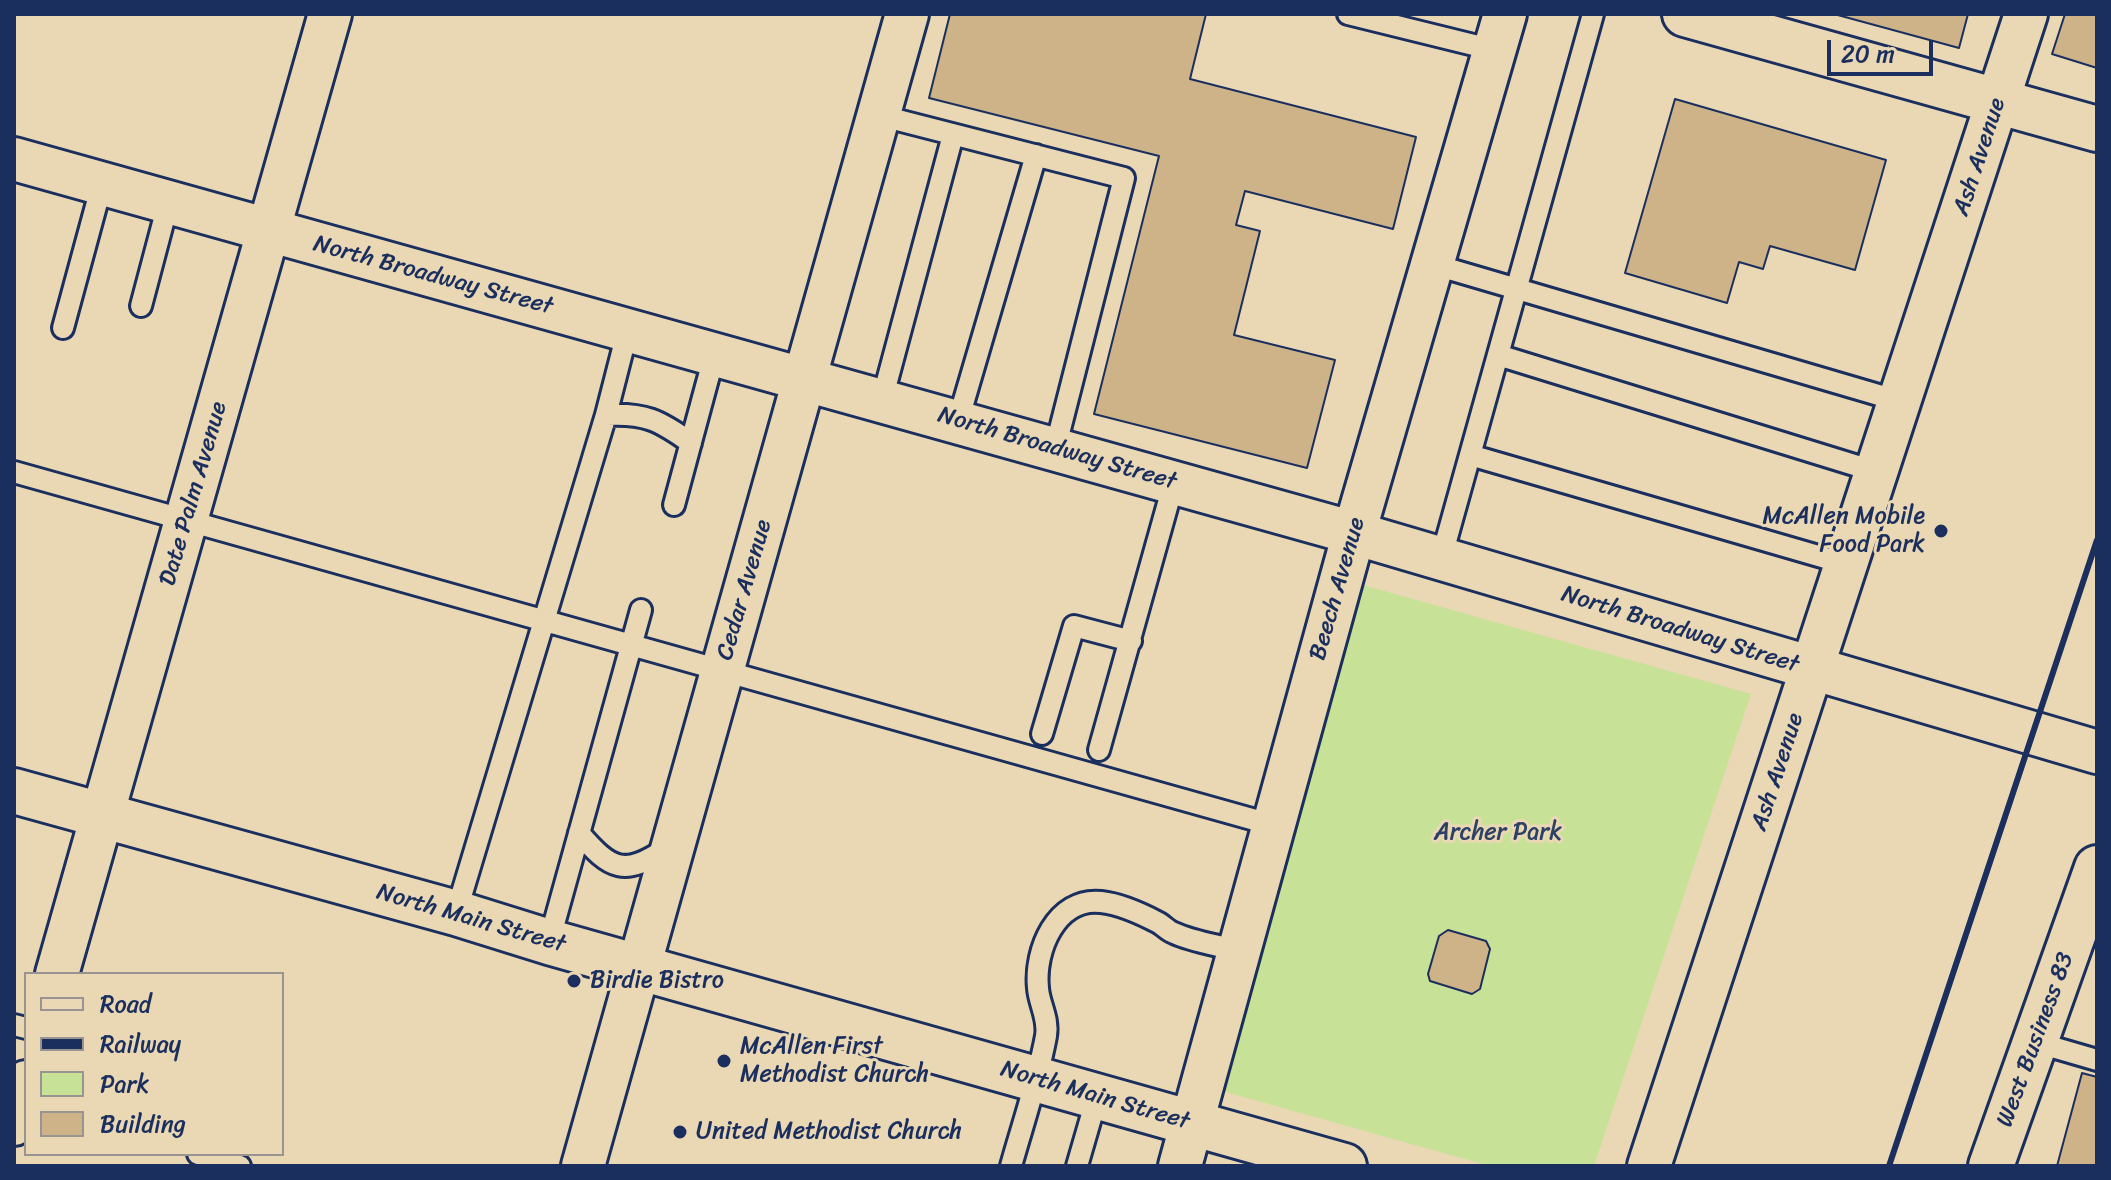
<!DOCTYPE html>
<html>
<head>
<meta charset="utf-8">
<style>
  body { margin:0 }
  #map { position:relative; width:2111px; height:1180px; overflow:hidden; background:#ead8b5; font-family:Sriracha,sans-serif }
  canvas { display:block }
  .frame { position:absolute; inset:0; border:16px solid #1b2f5e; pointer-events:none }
  .legend { position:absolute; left:24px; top:972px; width:260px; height:184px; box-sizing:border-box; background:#ead8b5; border:2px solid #979492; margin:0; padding:10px 14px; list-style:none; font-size:24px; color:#1b2f5e }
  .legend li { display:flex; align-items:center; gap:16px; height:40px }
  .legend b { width:40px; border:2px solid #979492 }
  .scale { position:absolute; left:1827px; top:40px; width:106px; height:36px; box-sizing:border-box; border:4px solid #1b2f5e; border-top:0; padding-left:10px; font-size:24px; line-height:28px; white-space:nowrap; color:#1b2f5e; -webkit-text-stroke:6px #ead8b5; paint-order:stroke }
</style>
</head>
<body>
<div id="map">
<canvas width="2111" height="1180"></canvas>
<div class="frame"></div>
<ul class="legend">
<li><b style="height:10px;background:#ead8b5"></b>Road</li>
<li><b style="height:10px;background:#1b2f5e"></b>Railway</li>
<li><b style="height:22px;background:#c7e197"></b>Park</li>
<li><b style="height:22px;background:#ceb388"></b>Building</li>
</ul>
<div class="scale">20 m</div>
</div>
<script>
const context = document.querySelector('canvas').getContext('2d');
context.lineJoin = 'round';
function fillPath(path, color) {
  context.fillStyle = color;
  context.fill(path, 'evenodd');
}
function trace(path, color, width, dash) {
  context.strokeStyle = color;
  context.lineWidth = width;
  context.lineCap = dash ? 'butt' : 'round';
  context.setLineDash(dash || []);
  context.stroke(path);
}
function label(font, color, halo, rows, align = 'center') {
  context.font = font + ' Sriracha,sans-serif';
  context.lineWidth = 6;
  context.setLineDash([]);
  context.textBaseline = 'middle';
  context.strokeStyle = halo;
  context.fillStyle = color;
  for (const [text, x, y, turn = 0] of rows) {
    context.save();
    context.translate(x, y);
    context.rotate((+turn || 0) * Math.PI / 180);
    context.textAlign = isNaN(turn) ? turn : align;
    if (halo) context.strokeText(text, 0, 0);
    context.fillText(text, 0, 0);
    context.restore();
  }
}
const green = new Path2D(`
  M 1363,585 L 1751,694 L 1594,1166 L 1490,1166 L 1222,1091 Z`);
const building = new Path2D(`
  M 950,14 L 1206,14 L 1190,79 L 1416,137 L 1393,229 L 1245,191 L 1236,225 L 1260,231 L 1234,335 L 1335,360 L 1307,468 L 1094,414 L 1159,156 L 929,98 Z
  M 1834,14 L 1968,14 L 1959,48 Z
  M 2065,14 L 2097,14 L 2097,68 L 2052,54 Z
  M 1675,99 L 1886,160 L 1855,270 L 1770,246 L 1763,269 L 1739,262 L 1727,303 L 1625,273 Z
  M 1448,930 L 1486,941 L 1490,949 L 1480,989 L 1472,994 L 1430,981 L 1428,974 L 1439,936 Z
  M 2082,1073 L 2097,1077 L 2097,1166 L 2057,1166 Z`);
const service = new Path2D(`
  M 1348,14 L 1494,50
  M 878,115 L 1124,178 L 1055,449
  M 1432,264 L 1899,401
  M 141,306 L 168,204
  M 63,328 L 102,184
  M 1498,355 L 1877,472
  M 882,400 L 953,135
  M 606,415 C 645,413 659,420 691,443
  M 958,421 L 1036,155
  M 1470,455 L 1846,564
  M 14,472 L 1273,825
  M 674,505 L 715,353
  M 1441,559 L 1593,14
  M 1042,734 L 1074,626 L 1131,641
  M 1099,750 L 1174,482
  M 579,833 C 611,870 624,877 667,848
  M 456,913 L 606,415 L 628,329
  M 549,942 L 641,610
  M 14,1025 L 26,1028
  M 2035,1042 L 2097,1060
  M 198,1154 L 240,1166
  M 1011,1166 C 1023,1123 1038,1080 1046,1036 C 1049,1018 1039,1004 1038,988 C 1034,951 1056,897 1101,902 C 1120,904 1142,914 1159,923 C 1164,926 1168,931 1174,933 C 1193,942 1218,945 1239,951
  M 1077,1166 L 1097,1097`);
const minor = new Path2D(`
  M 14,159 L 1354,533 L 2097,752
  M 57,974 L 330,14
  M 14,1124 L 26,1082
  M 583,1166 L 907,14
  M 1180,1166 L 1354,533 L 1505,14
  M 1649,1166 L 2026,14`);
const tertiary = new Path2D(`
  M 1685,14 L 2097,129
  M 14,791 L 456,913 L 549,942 L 1344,1166`);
const primary = new Path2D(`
  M 1991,1166 L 2097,868`);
const rail = new Path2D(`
  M 1889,1166 L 2097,540`);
const markers = [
  [1941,531,8,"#1b2f5e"],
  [574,981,8,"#1b2f5e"],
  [724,1061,8,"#1b2f5e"],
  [680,1132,8,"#1b2f5e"]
];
const streetNames = [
  ["Ash Avenue",1980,157,-72],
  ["North Broadway Street",433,276,15],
  ["North Broadway Street",1057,449,16],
  ["Date Palm Avenue",194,494,-74],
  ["Beech Avenue",1338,589,-74],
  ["Cedar Avenue",745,590,-74],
  ["North Broadway Street",1680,630,17],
  ["Ash Avenue",1778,772,-72],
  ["North Main Street",471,919,16],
  ["West Business 83",2036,1040,-70],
  ["North Main Street",1095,1096,16]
];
const poiNames = [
  ["McAllen Mobile",1925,517,"right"],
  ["Food Park",1925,545,"right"],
  ["Birdie Bistro",590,981],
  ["McAllen First",740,1047],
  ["Methodist Church",740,1075],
  ["United Methodist Church",696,1132]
];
const parkNames = [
  ["Archer Park",1498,833]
];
fillPath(green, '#c7e197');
fillPath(building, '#ceb388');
trace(building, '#1b2f5e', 2);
trace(service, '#1b2f5e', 26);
trace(minor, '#1b2f5e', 48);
trace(tertiary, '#1b2f5e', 50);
trace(primary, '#1b2f5e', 50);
trace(service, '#ead8b5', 20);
trace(minor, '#ead8b5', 42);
trace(tertiary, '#ead8b5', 44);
trace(primary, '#ead8b5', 44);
trace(rail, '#1b2f5e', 6);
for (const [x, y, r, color] of markers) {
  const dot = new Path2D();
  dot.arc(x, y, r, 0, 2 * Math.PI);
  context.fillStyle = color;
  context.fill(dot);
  trace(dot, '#ead8b5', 3);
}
label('24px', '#1b2f5e', '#ead8b5', streetNames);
label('24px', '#1b2f5e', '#ead8b5', poiNames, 'left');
label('24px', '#2c4164', '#ead8b5', parkNames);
</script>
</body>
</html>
